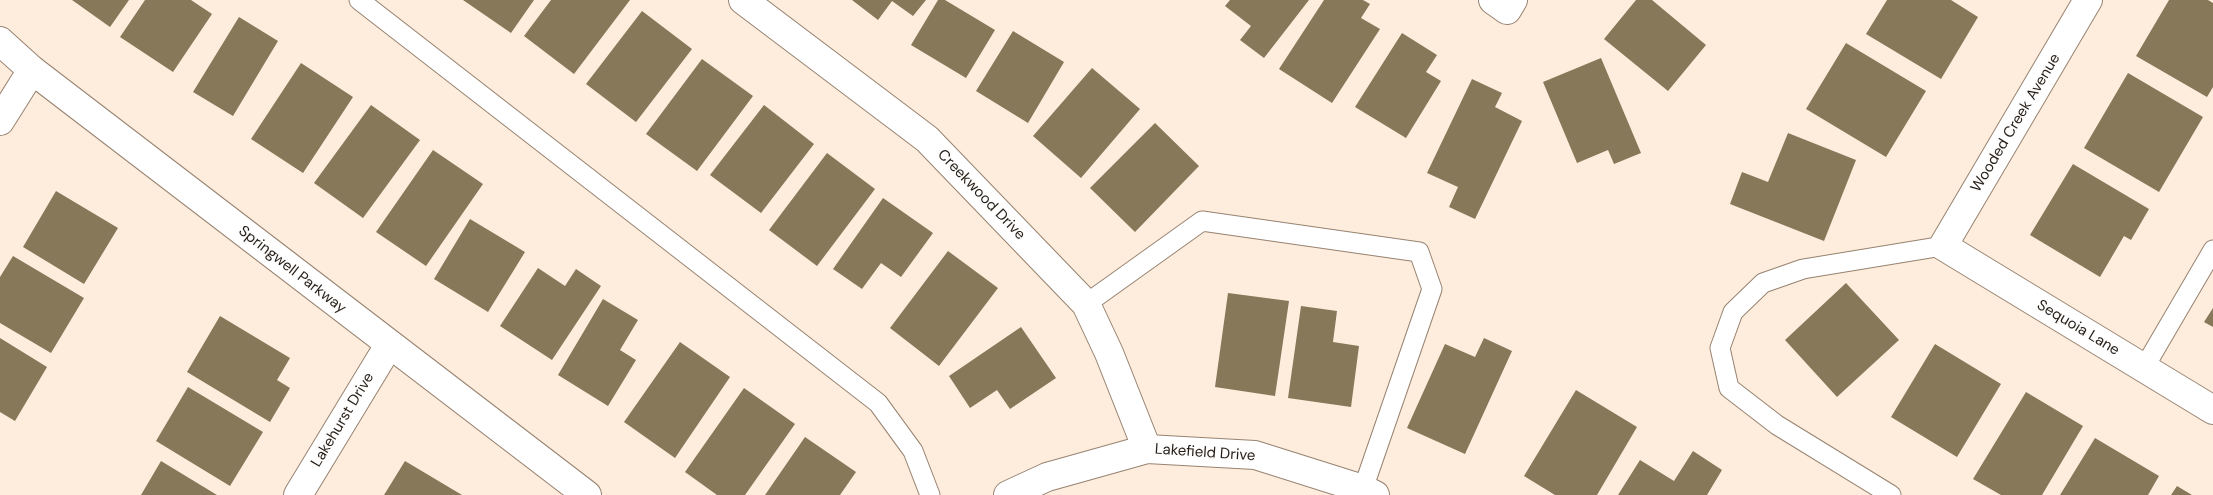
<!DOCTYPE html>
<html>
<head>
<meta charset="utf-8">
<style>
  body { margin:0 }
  canvas { display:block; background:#feecdc }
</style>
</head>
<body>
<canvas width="2213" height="495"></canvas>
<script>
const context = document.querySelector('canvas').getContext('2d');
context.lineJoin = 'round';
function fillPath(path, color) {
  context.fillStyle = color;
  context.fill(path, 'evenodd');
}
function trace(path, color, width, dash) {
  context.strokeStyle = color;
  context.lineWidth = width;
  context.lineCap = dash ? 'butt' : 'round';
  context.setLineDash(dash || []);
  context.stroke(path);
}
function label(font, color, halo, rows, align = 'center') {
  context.font = font + ' "DM Sans",sans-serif';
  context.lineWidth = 4;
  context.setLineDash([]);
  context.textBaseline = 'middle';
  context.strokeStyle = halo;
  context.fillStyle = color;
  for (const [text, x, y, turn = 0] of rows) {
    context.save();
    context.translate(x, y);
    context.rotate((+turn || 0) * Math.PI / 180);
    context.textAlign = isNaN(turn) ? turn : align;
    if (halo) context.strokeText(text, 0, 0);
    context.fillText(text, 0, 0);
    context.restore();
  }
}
const building = new Path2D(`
  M 72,0 L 129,0 L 110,27 Z
  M 145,0 L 191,0 L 212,14 L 173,72 L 120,37 Z
  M 463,0 L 534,0 L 511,33 Z
  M 551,0 L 630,0 L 574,74 L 524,36 Z
  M 852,0 L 926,0 L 913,16 L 892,1 L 878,20 Z
  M 938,0 L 945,0 L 995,30 L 966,78 L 911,45 Z
  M 1230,0 L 1309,0 L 1264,58 L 1240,40 L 1251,26 L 1225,6 Z
  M 1324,0 L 1363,0 L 1370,4 L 1361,18 L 1380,29 L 1332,103 L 1279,69 Z
  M 1636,0 L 1652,0 L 1706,45 L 1668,91 L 1604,39 Z
  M 1887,0 L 1951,0 L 1978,17 L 1941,79 L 1866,34 Z
  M 2169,0 L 2208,0 L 2213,3 L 2213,87 L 2207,97 L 2136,56 Z
  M 642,11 L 692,49 L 636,122 L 586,84 Z
  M 239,17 L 278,41 L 233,116 L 193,92 Z
  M 1013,31 L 1064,62 L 1028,123 L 976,91 Z
  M 1402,33 L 1437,55 L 1426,72 L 1441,81 L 1406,138 L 1355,107 Z
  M 1846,43 L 1926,91 L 1886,157 L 1806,109 Z
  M 1601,58 L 1641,153 L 1614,164 L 1608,150 L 1577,163 L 1543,82 Z
  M 702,59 L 753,96 L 697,171 L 646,134 Z
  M 301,63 L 353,97 L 303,173 L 251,139 Z
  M 1092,68 L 1140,109 L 1081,178 L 1033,136 Z
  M 2128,73 L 2203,117 L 2159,192 L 2084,148 Z
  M 1472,79 L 1502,93 L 1495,107 L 1522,121 L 1475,219 L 1449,207 L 1458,187 L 1427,173 Z
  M 371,105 L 420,140 L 363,218 L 314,183 Z
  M 764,105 L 814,144 L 761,213 L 710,175 Z
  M 1155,123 L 1199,166 L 1135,232 L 1090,188 Z
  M 1788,133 L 1856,160 L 1824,241 L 1730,204 L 1742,172 L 1768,182 Z
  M 433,150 L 483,184 L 426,266 L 376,232 Z
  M 827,153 L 875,189 L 817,266 L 769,230 Z
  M 2073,164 L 2149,209 L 2131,240 L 2124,236 L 2100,277 L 2030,235 Z
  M 56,191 L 118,228 L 84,284 L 23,247 Z
  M 883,198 L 933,233 L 901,277 L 881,263 L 862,289 L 833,269 Z
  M 470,219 L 525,252 L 488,312 L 434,279 Z
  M 948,251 L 998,288 L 939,366 L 890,328 Z
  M 13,256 L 84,298 L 51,353 L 0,323 L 0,277 Z
  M 538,268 L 565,286 L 576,269 L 601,286 L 552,360 L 500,326 Z
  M 1846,283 L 1899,340 L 1837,397 L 1785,340 Z
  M 1228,293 L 1289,301 L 1275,396 L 1215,387 Z
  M 603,299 L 638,320 L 620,350 L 636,360 L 608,406 L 558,375 Z
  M 1301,306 L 1337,311 L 1333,342 L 1359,346 L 1351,407 L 1288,398 Z
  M 2213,308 L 2213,327 L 2204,322 Z
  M 220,316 L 290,358 L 277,380 L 290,388 L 270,422 L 187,372 Z
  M 1021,327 L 1056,378 L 1010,409 L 997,390 L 970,408 L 949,376 Z
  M 0,338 L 47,367 L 15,421 L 0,412 Z
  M 1484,338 L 1512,351 L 1465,454 L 1407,428 L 1445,344 L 1475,357 Z
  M 680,342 L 730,377 L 675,458 L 624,422 Z
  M 1935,344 L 2001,384 L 1957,457 L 1891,417 Z
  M 188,387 L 263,432 L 230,486 L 156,441 Z
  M 744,388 L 795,424 L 745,495 L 717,495 L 685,472 Z
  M 1576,390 L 1637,427 L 1597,495 L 1555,495 L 1524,476 Z
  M 2026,392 L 2083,426 L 2042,495 L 2001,495 L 1973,479 Z
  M 805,437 L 856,472 L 840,495 L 765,495 Z
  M 2095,438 L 2159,476 L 2148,495 L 2060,495 Z
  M 1693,451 L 1722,470 L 1707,495 L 1618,495 L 1640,460 L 1674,481 Z
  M 161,461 L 217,495 L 141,495 Z
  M 405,461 L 462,495 L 384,495 Z
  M 2177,486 L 2192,495 L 2171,495 Z`);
const service = new Path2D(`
  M 359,0 L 878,403 L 913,451 L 930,495
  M 1086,304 L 1202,221 L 1419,252 L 1432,289 L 1363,489
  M 2144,368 L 2213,250
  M 1891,495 L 1777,425 L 1729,388 L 1720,348 L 1733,312 L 1763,283 L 1803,269 L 1943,246`);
const minor = new Path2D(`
  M 743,0 L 927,139 L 1086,304 L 1109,353 L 1147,449
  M 1493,0 L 1507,10 L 1513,0
  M 2088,0 L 1943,246 L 2213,410
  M 0,121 L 32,70
  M 298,495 L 389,345`);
const tertiary = new Path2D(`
  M 0,41 L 32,70 L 587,495
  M 1008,495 L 1047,477 L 1147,449 L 1255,455 L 1363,489 L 1375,495`);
const streetNames = [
  ["Wooded Creek Avenue",2016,123,-59],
  ["Creekwood Drive",981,195,46],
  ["Springwell Parkway",292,270,38],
  ["Sequoia Lane",2078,328,31],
  ["Lakehurst Drive",343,420,-59],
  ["Lakefield Drive",1205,453,4]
];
fillPath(building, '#867859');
trace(service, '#978371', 21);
trace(minor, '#978371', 30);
trace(tertiary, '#978371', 30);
trace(service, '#fff', 19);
trace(minor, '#fff', 28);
trace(tertiary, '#fff', 28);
label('15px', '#251d16', '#fdfdfd', streetNames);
</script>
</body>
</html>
